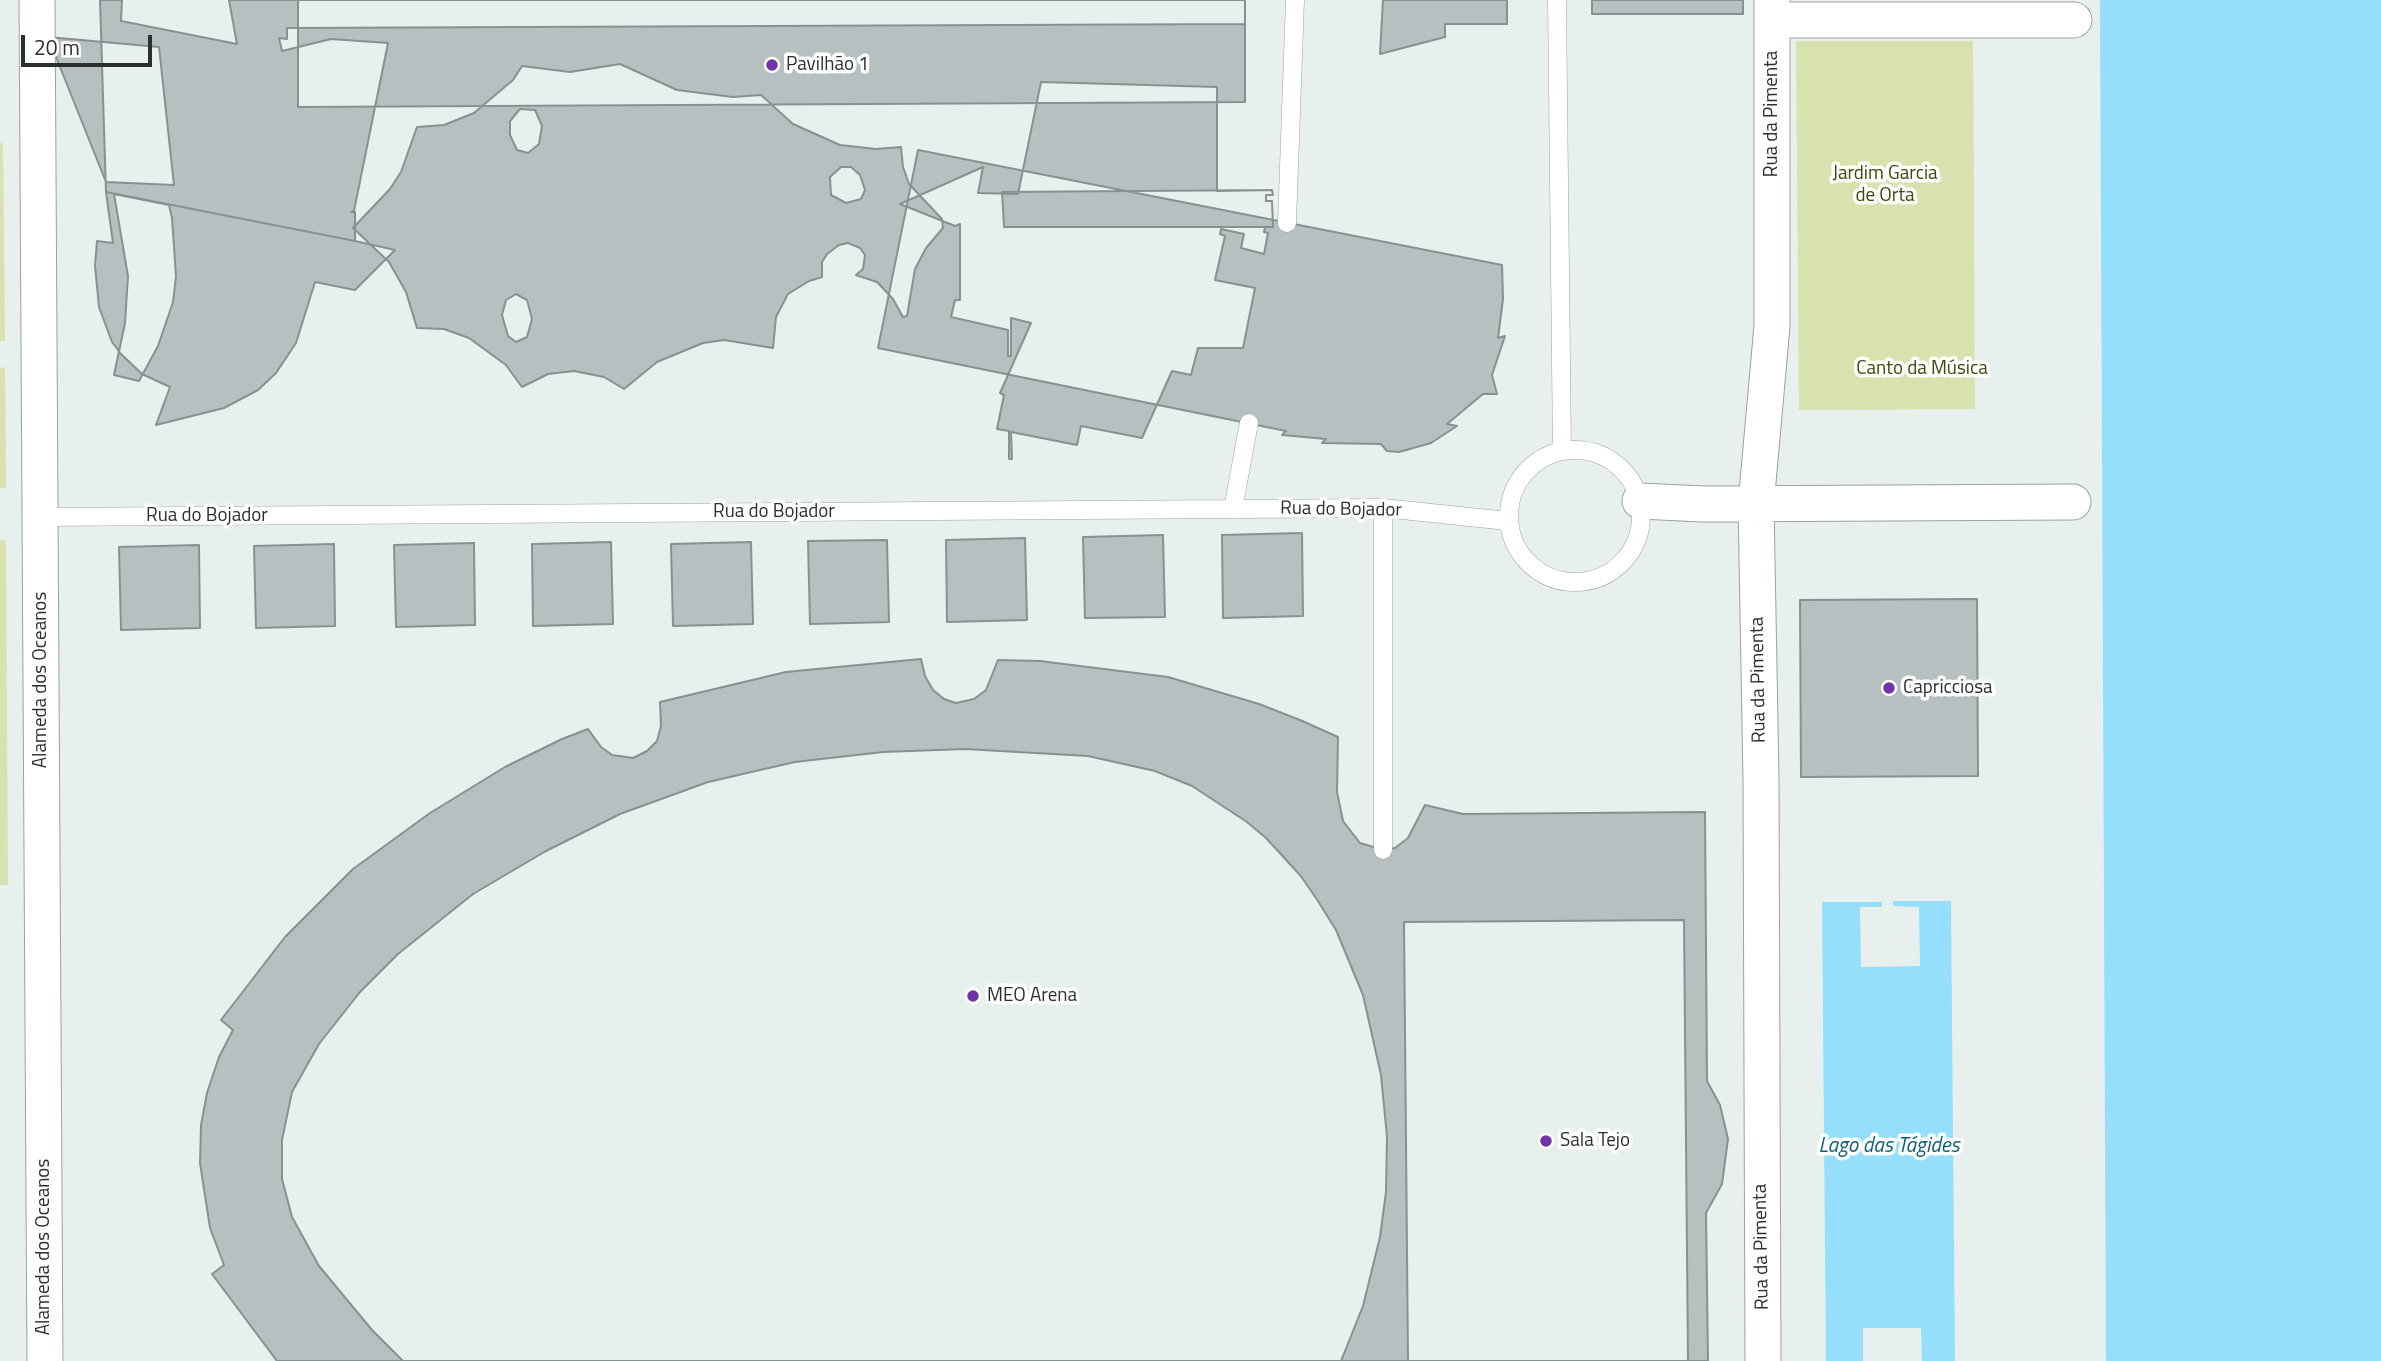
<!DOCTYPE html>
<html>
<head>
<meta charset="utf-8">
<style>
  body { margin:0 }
  #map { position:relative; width:2381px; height:1361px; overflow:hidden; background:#e8f0ed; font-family:"Titillium Web",sans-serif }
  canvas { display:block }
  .scale { position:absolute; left:21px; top:35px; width:131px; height:32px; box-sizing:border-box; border:4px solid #2b2f2d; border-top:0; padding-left:9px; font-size:21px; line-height:24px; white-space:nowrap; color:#2b2f2d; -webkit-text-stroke:5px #fff; paint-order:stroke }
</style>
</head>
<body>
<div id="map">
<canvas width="2381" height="1361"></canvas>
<div class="scale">20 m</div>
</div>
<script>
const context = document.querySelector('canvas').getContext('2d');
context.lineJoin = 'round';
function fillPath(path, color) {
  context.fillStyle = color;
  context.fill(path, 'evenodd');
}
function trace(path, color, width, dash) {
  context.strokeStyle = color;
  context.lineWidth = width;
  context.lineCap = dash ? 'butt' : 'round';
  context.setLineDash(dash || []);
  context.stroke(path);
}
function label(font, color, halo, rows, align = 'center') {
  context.font = font + ' "Titillium Web",sans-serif';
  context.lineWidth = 7;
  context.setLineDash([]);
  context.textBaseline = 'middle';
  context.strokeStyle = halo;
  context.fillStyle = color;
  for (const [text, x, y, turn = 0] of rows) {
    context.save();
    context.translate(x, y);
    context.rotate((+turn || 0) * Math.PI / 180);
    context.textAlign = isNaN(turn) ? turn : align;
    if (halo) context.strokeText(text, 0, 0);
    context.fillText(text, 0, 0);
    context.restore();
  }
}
const green = new Path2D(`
  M 1796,41 L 1973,41 L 1975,409 L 1799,410 Z
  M 0,143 L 3,143 L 5,341 L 0,341 Z
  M 5,367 L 6,488 L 0,488 L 0,368 Z
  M 0,540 L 6,541 L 8,885 L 0,885 Z`);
const water = new Path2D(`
  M 2100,0 L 2381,0 L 2381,1361 L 2106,1361 Z
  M 1893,901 L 1951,901 L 1955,1361 L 1922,1361 L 1921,1328 L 1863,1328 L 1863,1361 L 1826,1361 L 1822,902 L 1882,902 L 1882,907 L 1860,907 L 1861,967 L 1920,966 L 1919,907 L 1893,906 Z`);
const building = new Path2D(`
  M 100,0 L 122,0 L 121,21 L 237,44 L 229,0 L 1245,0 L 1245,24 L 287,28 L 287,39 L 279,38 L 282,51 L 331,39 L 388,43 L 354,211 L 351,212 L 355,212 L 355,241 L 106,192 Z
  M 298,0 L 1245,0 L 1245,102 L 298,107 Z
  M 1383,0 L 1507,0 L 1507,24 L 1445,24 L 1445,37 L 1380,54 Z
  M 1592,0 L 1743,0 L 1743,14 L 1592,14 Z
  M 48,37 L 159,47 L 174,185 L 106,182 Z
  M 620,64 L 677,90 L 733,97 L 761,95 L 793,124 L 840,145 L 876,149 L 901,147 L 903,167 L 909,184 L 942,219 L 943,228 L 926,248 L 915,269 L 907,316 L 903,317 L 893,299 L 877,282 L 856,275 L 863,269 L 865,255 L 860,248 L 848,243 L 839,245 L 827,254 L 822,262 L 822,277 L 809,281 L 788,294 L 776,317 L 773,348 L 724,340 L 703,343 L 657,362 L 624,389 L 604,377 L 574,371 L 548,374 L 522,387 L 506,365 L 469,338 L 444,329 L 417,328 L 406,292 L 389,262 L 353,228 L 390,189 L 401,172 L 417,127 L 444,125 L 474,113 L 513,80 L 522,66 L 570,72 ZM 520,109 L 535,110 L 542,126 L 539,144 L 528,153 L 517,150 L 510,135 L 510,121 ZM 841,167 L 851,167 L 860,175 L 865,190 L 861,199 L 846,203 L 831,195 L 830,177 ZM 516,294 L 527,300 L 532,319 L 527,337 L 516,342 L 508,336 L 502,315 L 506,300 Z
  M 1041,82 L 1217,87 L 1217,191 L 1272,190 L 1273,195 L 1266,195 L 1266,201 L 1272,201 L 1273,227 L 1265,227 L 1264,232 L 1268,233 L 1264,254 L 1241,248 L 1244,234 L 1221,229 L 1220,234 L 1225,236 L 1215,280 L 1255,288 L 1243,348 L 1198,348 L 1191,375 L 1172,371 L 1142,438 L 1081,426 L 1077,445 L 1011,432 L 1012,459 L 1009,459 L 1009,431 L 997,429 L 1004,395 L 1000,393 L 1031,323 L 1011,318 L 1011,356 L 1008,356 L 1008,330 L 951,317 L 955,300 L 960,300 L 960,224 L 955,226 L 900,204 L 983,167 L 978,193 L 1018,194 Z
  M 918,150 L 1502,265 L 1503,299 L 1498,338 L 1505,336 L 1492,375 L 1497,394 L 1483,394 L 1447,424 L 1457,426 L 1431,443 L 1399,452 L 1387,451 L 1381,444 L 1322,443 L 1326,439 L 1282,435 L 1286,431 L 878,348 Z
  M 1272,190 L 1273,195 L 1266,195 L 1266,201 L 1272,201 L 1273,227 L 1004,227 L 1002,192 Z
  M 106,192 L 355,241 L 395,250 L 355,290 L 315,282 L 296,343 L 276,373 L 258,390 L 224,408 L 156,425 L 170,387 L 142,374 L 121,354 L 112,342 L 99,307 L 95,266 L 97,241 L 113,243 Z
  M 114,194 L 169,205 L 172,218 L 176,276 L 173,302 L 158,346 L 139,381 L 114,375 L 125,323 L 128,276 Z
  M 1302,533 L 1303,616 L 1223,618 L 1222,535 Z
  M 1163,535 L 1165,617 L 1085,618 L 1083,537 Z
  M 1025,538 L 1027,620 L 947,622 L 946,540 Z
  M 887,540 L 889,622 L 810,624 L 808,541 Z
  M 611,542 L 613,624 L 533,626 L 532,544 Z
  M 751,542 L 753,624 L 673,626 L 671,544 Z
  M 474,543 L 475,625 L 396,627 L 394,545 Z
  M 334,544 L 335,626 L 256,628 L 254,546 Z
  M 199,545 L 200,628 L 121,630 L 119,547 Z
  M 1977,599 L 1978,776 L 1801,777 L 1800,600 Z
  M 921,659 L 925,676 L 933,690 L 944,699 L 956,703 L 974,699 L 986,690 L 998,660 L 1040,661 L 1168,677 L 1259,704 L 1300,720 L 1338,737 L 1337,792 L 1343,821 L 1360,843 L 1383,850 L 1395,848 L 1408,838 L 1425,805 L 1463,814 L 1705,812 L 1707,1081 L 1720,1105 L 1728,1139 L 1722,1184 L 1706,1213 L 1708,1361 L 277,1361 L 212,1274 L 224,1265 L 210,1228 L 200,1163 L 201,1125 L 207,1093 L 219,1057 L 233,1030 L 221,1020 L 285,937 L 353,869 L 430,813 L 505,767 L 562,739 L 588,729 L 601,747 L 612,755 L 633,758 L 647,751 L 657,741 L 661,726 L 660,702 L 786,672 Z
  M 965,749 L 1088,756 L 1155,771 L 1192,786 L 1247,822 L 1266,838 L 1300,875 L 1318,901 L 1336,930 L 1363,995 L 1381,1075 L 1387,1137 L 1386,1192 L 1380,1237 L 1363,1306 L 1341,1361 L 403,1361 L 372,1330 L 319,1266 L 292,1217 L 282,1179 L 282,1140 L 292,1092 L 319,1044 L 360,992 L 398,954 L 473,894 L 546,851 L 620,814 L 708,782 L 795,762 L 883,752 Z
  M 1684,920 L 1688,1361 L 1408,1361 L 1404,922 Z`);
const lane = new Path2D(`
  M 1557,0 L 1562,451
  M 1287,223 L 1295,0
  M1509 516a66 66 0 1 1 132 0a66 66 0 1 1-132 0Z
  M 1233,509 L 1249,423
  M 40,517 L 1383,508 L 1508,521
  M 1383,850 L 1383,508`);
const street = new Path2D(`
  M 37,0 L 45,1361
  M 1773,20 L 2074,20
  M 1640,501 L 1703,504 L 2073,502
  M 1763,1361 L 1761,779 L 1756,504 L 1772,326 L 1772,0`);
const markers = [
  [772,65,7,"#7133a9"],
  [1889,688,7,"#7133a9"],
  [973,996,7,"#7133a9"],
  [1546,1141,7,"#7133a9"]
];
const poiNames = [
  ["Pavilhão 1",786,65],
  ["Capricciosa",1903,688],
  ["MEO Arena",987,996],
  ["Sala Tejo",1560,1141]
];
const streetNames = [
  ["Rua da Pimenta",1772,114,-90],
  ["Rua do Bojador",1341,510,1],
  ["Rua do Bojador",774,512],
  ["Rua do Bojador",207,516],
  ["Alameda dos Oceanos",41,680,-90],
  ["Rua da Pimenta",1759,680,-91],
  ["Alameda dos Oceanos",44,1247,-90],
  ["Rua da Pimenta",1762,1247,-91]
];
const parkNames = [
  ["Jardim Garcia",1885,174],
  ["de Orta",1885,196],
  ["Canto da Música",1922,369]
];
const waterNames = [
  ["Lago das Tágides",1889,1147]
];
fillPath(green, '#d7e2ae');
fillPath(water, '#95dffc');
fillPath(building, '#b7c0c0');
trace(building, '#889191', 2);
trace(lane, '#9aa29f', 19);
trace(street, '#9aa29f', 37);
trace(lane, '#fff', 18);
trace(street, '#fff', 35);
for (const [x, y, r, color] of markers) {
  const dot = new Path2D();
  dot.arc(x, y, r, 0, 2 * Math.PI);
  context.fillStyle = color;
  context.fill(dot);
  trace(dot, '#fff', 2.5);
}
label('19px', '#2b2f2d', '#fff', poiNames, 'left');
label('19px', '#2b2f2d', '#fff', streetNames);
label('19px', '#3e4609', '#fff', parkNames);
label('italic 21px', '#116078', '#fff', waterNames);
</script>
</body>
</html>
